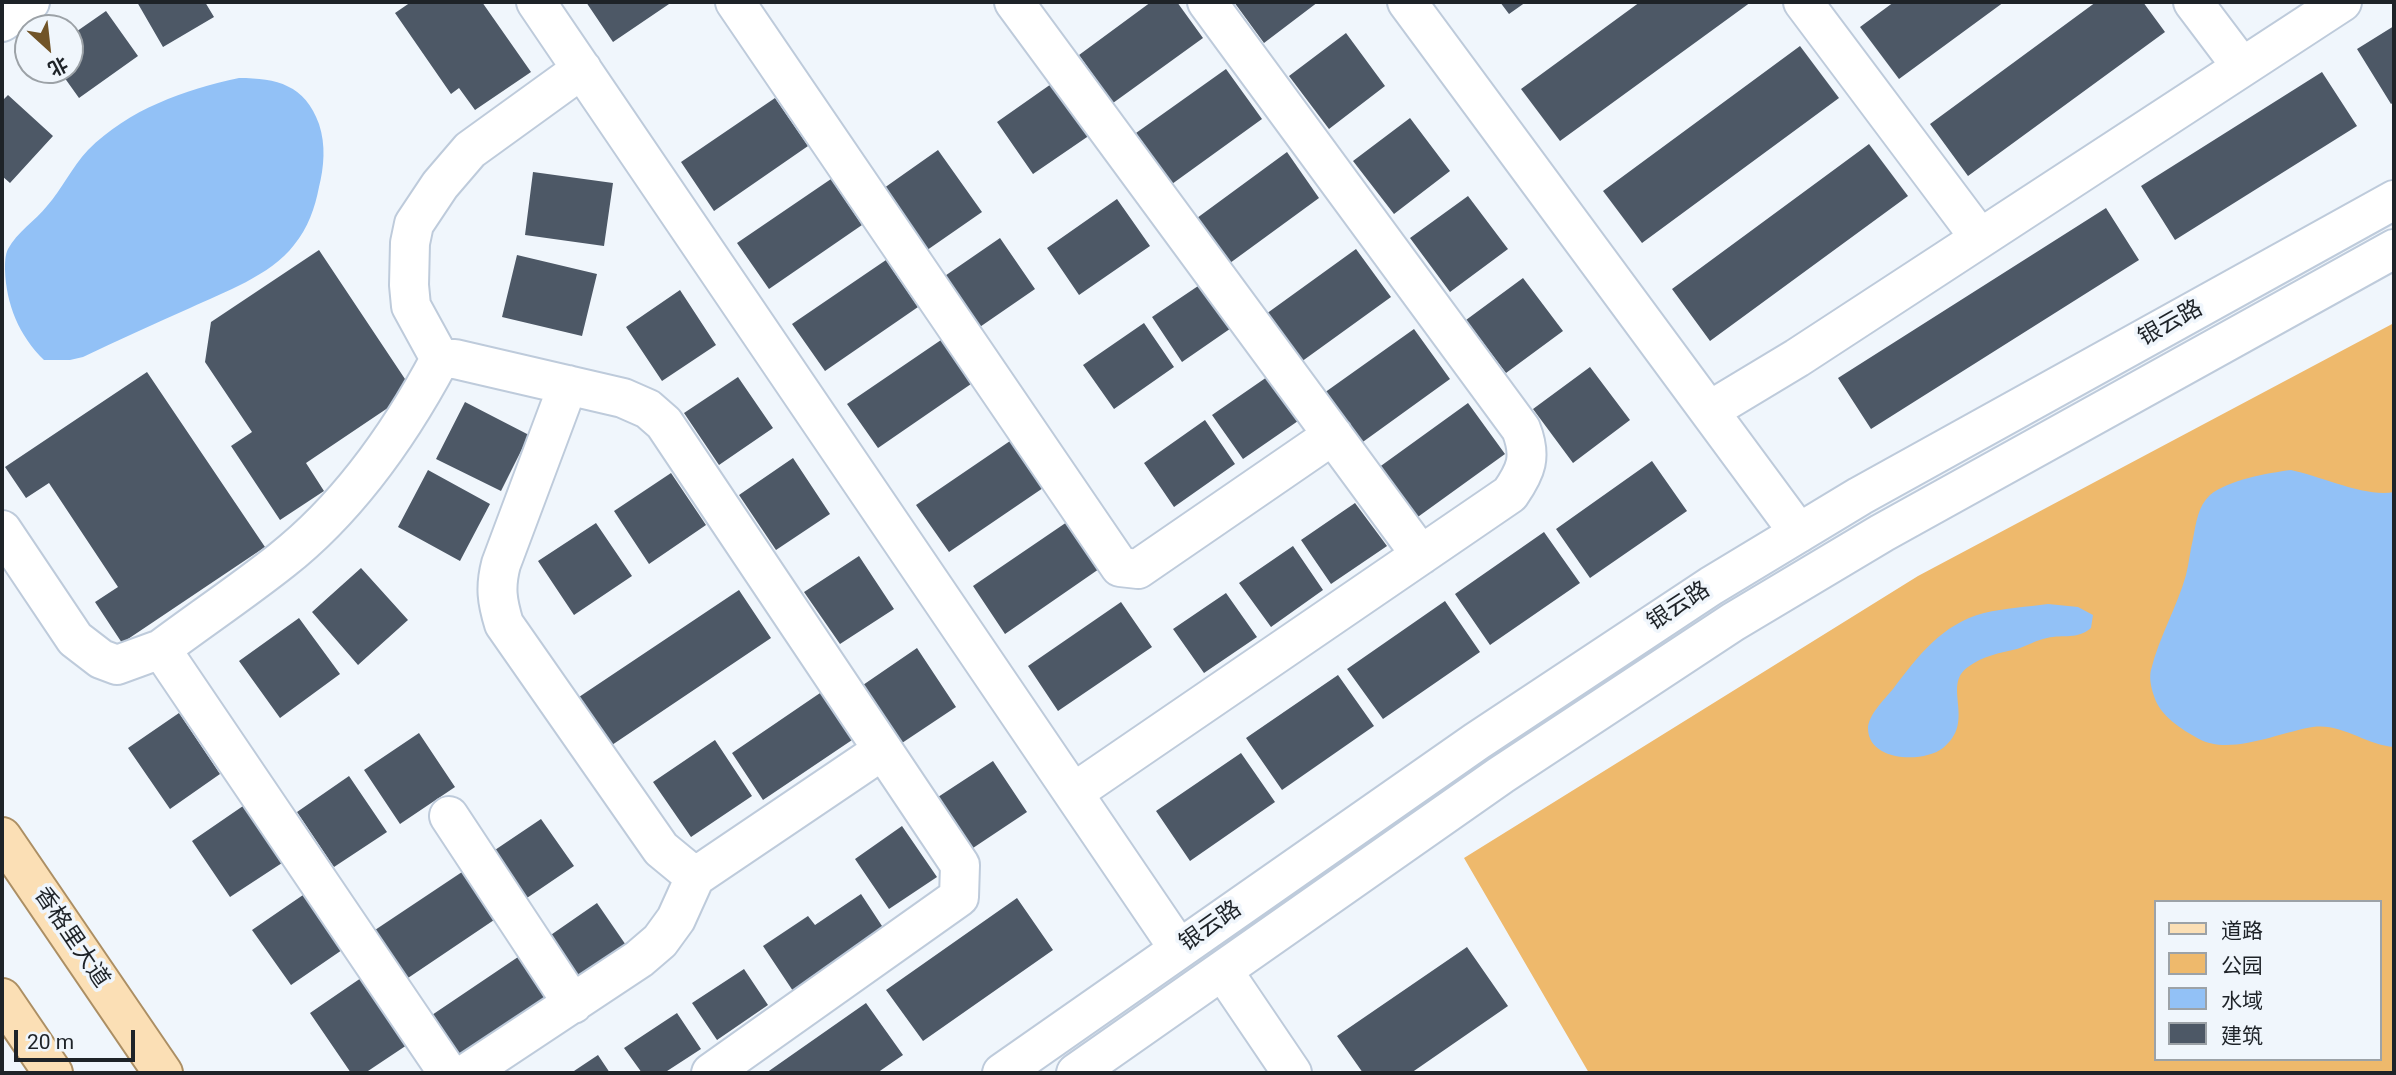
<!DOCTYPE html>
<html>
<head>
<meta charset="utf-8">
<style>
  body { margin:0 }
  #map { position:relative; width:2396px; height:1075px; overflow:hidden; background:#f0f6fc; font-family:Roboto,"Noto Sans SC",sans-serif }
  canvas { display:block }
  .frame { position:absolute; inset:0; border:4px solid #1e2328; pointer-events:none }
  .legend { position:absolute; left:2154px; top:900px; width:228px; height:161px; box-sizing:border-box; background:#f0f6fc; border:2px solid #9ca2a7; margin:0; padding:9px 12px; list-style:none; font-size:21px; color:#1e2328 }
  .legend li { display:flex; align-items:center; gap:14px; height:35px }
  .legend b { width:35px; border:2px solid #9ca2a7 }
  .north { position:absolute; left:14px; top:14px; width:70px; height:70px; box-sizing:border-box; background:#f0f6fc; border:2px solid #9ca2a7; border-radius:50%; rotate:153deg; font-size:19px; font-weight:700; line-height:28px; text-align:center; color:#1e2328 }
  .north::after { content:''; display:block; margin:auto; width:24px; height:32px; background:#715428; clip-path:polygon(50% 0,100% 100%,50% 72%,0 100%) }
  .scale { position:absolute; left:14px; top:1030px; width:121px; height:32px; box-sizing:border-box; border:4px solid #1e2328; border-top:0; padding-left:9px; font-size:21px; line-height:24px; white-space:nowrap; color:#1e2328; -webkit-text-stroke:5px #f0f6fc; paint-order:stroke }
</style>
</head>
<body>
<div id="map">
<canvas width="2396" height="1075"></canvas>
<div class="frame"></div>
<ul class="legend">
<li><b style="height:9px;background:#fbdfb5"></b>道路</li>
<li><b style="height:19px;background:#eeb96c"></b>公园</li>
<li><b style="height:19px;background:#92c1f6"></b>水域</li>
<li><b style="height:19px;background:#4d5866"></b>建筑</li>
</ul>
<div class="north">北</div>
<div class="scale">20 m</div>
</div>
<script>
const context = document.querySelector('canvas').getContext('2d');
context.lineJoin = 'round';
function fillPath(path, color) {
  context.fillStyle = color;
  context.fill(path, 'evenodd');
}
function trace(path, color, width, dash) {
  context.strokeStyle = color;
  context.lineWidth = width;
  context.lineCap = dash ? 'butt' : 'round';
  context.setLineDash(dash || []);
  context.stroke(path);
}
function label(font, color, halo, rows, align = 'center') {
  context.font = font + ' Roboto,"Noto Sans SC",sans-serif';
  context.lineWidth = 7;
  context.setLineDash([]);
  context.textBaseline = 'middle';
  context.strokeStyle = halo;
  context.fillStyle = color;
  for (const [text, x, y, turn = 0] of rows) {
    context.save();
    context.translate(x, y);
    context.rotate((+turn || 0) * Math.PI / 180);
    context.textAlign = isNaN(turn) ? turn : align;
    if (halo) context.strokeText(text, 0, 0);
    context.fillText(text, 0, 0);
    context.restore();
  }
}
const green = new Path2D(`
  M 2394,323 L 2394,1073 L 1589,1073 L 1464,858 L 1918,576 ZM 2156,902 L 2380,902 L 2380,1059 L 2156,1059 Z`);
const water = new Path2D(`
  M 239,78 C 277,78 305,85 319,124 C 326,145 324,167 319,187 C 315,208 308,228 294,245 C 270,276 224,292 190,308 C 154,324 118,340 83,357 L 70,360 L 44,360 C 19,336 6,304 5,270 C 5,263 5,255 8,249 C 17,232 35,221 47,206 C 62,189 72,167 88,150 C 129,109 184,90 239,78 Z
  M 2291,470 C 2320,476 2367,498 2394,492 L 2394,747 C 2366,745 2342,723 2313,727 C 2280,732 2230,756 2199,739 C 2181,729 2160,716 2154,696 C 2151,688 2149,677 2151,670 C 2159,637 2177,607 2186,575 C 2189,563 2190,551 2193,539 C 2196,523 2198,506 2210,495 C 2228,480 2268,473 2291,470 Z
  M 2048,604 L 2078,607 L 2093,615 L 2091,628 C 2077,640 2064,634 2047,638 C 2036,640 2027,646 2017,649 C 1999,653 1983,656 1968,667 C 1941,686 1977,721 1943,748 C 1924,763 1869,762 1868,729 C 1868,715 1884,700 1893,689 C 1918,656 1942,624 1984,613 C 2005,608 2027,607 2048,604 Z`);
const building = new Path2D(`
  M 137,2 L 205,2 L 214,17 L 163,47 Z
  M 411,2 L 482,2 L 531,72 L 475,110 L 459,88 L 451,94 L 395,13 Z
  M 586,2 L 672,2 L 613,42 Z
  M 1151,2 L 1177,2 L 1203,38 L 1113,103 L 1079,55 Z
  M 1234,2 L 1318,2 L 1264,43 Z
  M 1500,2 L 1526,2 L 1509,14 Z
  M 1640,2 L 1751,2 L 1560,141 L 1521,89 Z
  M 1894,2 L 2004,2 L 1899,79 L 1860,27 Z
  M 2096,2 L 2143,2 L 2165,32 L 1968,176 L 1930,124 Z
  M 106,11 L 138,56 L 79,98 L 59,70 L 70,70 L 70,36 Z
  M 2394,26 L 2394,102 L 2391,104 L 2357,49 Z
  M 1346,33 L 1385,86 L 1329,129 L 1289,76 Z
  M 1800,46 L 1839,98 L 1642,243 L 1603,191 Z
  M 1226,69 L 1262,119 L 1172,184 L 1136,133 Z
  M 2322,72 L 2357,126 L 2175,240 L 2141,186 Z
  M 1054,82 L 1090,135 L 1033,174 L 997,122 Z
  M 8,95 L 53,136 L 10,183 L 2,176 L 2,101 Z
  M 775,98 L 808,146 L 714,211 L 681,162 Z
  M 1410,118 L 1450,171 L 1394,214 L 1353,161 Z
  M 1869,144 L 1908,196 L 1710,341 L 1672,289 Z
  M 938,150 L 982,212 L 920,255 L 877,193 Z
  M 1287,152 L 1319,198 L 1230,263 L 1197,218 Z
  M 533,172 L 613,183 L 604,246 L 525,235 Z
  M 831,179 L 862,225 L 769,289 L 737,243 Z
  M 1468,196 L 1508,249 L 1450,292 L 1410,238 Z
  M 1117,199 L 1150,246 L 1079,295 L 1047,248 Z
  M 2106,208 L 2139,260 L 1871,429 L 1838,378 Z
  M 1000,238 L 1035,289 L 974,331 L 939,280 Z
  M 1356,249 L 1391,297 L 1301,362 L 1266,314 Z
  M 319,250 L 413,391 L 306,463 L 324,491 L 280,520 L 231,446 L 252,432 L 205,362 L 211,322 Z
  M 517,255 L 597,274 L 582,336 L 502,317 Z
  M 886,260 L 918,307 L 825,371 L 792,324 Z
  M 1523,278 L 1563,331 L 1506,373 L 1466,320 Z
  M 1207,280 L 1237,324 L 1182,362 L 1152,317 Z
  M 680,290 L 716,345 L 662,381 L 626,327 Z
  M 1144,323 L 1174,367 L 1114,409 L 1083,365 Z
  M 1414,329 L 1450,379 L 1360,444 L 1324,393 Z
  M 941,340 L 971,384 L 878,448 L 847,404 Z
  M 1590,367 L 1630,420 L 1573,463 L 1533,409 Z
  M 147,372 L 265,547 L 122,643 L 95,602 L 118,587 L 49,483 L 26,498 L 5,467 Z
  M 738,377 L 773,428 L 719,465 L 684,413 Z
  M 1267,377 L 1298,421 L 1243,459 L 1212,415 Z
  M 465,402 L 529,435 L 501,491 L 436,459 Z
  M 1468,403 L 1505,454 L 1415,519 L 1378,468 Z
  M 1205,420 L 1235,464 L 1174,507 L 1144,463 Z
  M 1010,441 L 1043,488 L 949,552 L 916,505 Z
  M 793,458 L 830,514 L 776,550 L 739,495 Z
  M 1652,461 L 1687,511 L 1590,578 L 1556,529 Z
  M 428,470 L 490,504 L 460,561 L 398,527 Z
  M 671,473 L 706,525 L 649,564 L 614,511 Z
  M 1355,503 L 1387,546 L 1331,584 L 1301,540 Z
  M 1067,522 L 1099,569 L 1005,634 L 973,586 Z
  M 596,523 L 632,576 L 574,615 L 538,561 Z
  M 1544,532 L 1580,583 L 1490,645 L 1455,594 Z
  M 1293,546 L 1323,590 L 1271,627 L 1239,583 Z
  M 859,556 L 894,609 L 840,644 L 804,592 Z
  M 361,568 L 408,620 L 358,665 L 312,612 Z
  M 739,590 L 771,638 L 609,747 L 576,699 Z
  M 1226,593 L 1257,637 L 1204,673 L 1173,629 Z
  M 1445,601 L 1480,652 L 1383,719 L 1347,669 Z
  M 1121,602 L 1152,647 L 1058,711 L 1028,666 Z
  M 299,618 L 340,674 L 280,718 L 239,661 Z
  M 917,648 L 956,707 L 902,743 L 863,685 Z
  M 1338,675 L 1374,726 L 1282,790 L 1246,738 Z
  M 823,691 L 855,738 L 763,800 L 732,753 Z
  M 179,713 L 220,774 L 170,809 L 128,748 Z
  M 419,733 L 455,787 L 400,824 L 364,770 Z
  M 715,740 L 752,796 L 691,837 L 653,782 Z
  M 1241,753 L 1275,802 L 1190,861 L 1156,811 Z
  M 993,761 L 1027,812 L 973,848 L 938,797 Z
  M 349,776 L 387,832 L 334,867 L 297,812 Z
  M 243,806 L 282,863 L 230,897 L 192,841 Z
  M 541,819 L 574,866 L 521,902 L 489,854 Z
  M 902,826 L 937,877 L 889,909 L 855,859 Z
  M 462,872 L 494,920 L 405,980 L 372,932 Z
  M 861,894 L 884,929 L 793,991 L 763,946 L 808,916 L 815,925 Z
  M 303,895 L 342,950 L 291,985 L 252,930 Z
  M 1017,898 L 1053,950 L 923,1041 L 886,990 Z
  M 597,903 L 630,951 L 578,987 L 545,939 Z
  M 1467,947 L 1508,1006 L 1411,1073 L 1363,1073 L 1337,1036 Z
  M 518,957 L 550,1005 L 461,1065 L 429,1017 Z
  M 744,969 L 768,1005 L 717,1040 L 692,1003 Z
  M 361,978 L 407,1045 L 365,1073 L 351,1073 L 310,1013 Z
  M 866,1003 L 903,1055 L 877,1073 L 766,1073 Z
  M 677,1013 L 701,1049 L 664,1073 L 642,1073 L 624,1048 Z
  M 598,1055 L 610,1073 L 571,1073 Z`);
const minor = new Path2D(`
  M 536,2 L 1179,949
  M 735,2 L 1120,567 L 1138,569 L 1333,435
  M 1014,2 L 1421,555
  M 1407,2 L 1799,533
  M 1803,2 L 1980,238
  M 2193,2 L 2242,67
  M 2,22 L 30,2
  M 440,359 L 455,359 L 623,398 L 648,409 L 664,423 L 960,865 L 959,897 L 711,1073
  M 440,359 L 411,306 L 409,285 L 410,243 L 414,224 L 440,185 L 470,150 L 582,69
  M 568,385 L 501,564 C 495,587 497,601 504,624 L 661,849 L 695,877
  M 1709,411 L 1797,358 L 2342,2
  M 2,530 L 75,639 L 101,659 L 117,665 L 161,649 L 448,1073
  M 161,649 C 201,619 243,591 282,560 C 349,507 400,434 440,359
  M 1073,793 L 1510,494 C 1526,471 1532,457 1521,429 L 1207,2
  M 449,816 L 573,1004
  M 1223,971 L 1292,1073
  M 467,1073 L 639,959 L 660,941 L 676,919 L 695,877 L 883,750
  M 1002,1073 L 1477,741 L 1711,586 L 1860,496 L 2394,200
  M 1076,1073 L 1501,775 L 1733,622 L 1882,533 L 2394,249`);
const major = new Path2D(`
  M 2,837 L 163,1073
  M 2,998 L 53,1073`);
const streetNames = [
  ["银云路",2171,324,-29],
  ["银云路",1679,607,-33],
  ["银云路",1211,927,-35],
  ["香格里大道",71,938,56]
];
fillPath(green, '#eeb96c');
fillPath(water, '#92c1f6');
fillPath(building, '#4d5866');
trace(minor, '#becbdb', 42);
trace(major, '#ac8f64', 42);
trace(minor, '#fff', 38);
trace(major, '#fbdfb5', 38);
label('23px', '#1e2328', '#f0f6fc', streetNames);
</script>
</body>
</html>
